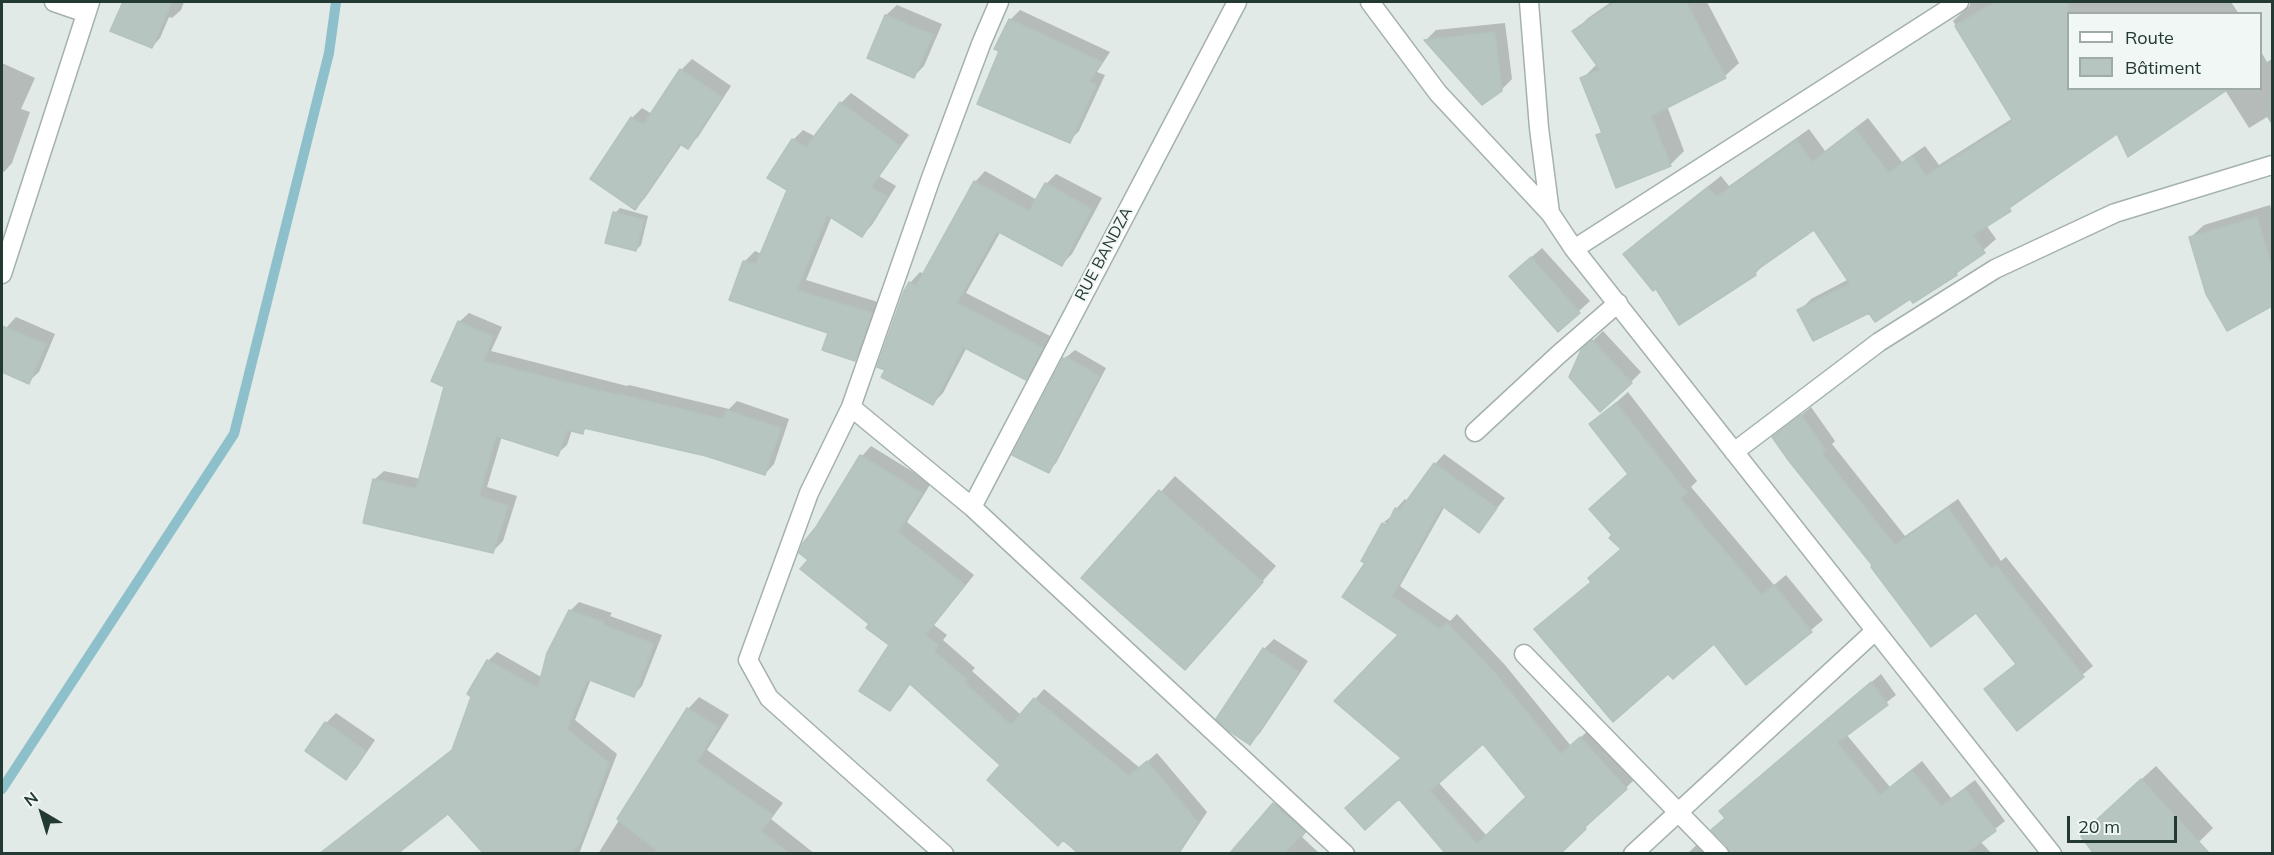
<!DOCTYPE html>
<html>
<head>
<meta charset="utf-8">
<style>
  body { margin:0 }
  #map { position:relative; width:2274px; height:855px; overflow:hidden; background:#e1eae6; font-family:Mulish,sans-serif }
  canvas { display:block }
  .frame { position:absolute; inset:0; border:3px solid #233934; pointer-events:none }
  .legend { position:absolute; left:2067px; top:12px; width:195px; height:78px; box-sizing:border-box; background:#f1f7f4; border:2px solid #9faba7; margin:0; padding:8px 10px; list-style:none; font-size:18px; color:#233934 }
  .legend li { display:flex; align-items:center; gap:12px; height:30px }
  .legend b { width:30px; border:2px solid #9faba7 }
  .north { position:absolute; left:12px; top:783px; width:60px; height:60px; -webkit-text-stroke:4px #f1f7f4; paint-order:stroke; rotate:322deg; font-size:16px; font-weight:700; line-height:24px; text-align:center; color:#233934 }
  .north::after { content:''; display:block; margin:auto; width:21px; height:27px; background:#233934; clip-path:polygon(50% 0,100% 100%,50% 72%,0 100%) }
  .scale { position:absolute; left:2067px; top:816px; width:110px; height:27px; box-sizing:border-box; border:3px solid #233934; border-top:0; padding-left:8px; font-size:18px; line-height:21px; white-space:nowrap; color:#233934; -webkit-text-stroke:4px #f1f7f4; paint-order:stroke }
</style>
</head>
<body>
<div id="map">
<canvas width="2274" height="855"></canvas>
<div class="frame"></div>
<ul class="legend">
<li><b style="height:8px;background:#fff"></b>Route</li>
<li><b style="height:16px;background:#b6c5bf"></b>Bâtiment</li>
</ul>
<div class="north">N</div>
<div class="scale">20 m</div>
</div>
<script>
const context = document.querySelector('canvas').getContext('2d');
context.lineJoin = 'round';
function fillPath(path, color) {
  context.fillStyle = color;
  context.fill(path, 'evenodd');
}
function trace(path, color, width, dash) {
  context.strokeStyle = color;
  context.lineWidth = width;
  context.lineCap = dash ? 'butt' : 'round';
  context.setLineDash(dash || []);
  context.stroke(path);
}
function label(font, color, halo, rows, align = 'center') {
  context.font = font + ' Mulish,sans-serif';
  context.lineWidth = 4.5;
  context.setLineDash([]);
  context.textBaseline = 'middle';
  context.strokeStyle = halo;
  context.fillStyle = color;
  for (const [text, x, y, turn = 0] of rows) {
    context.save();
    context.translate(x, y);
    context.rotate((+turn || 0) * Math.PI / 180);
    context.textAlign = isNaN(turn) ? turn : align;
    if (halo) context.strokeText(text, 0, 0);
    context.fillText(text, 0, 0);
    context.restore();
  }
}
const shadow = new Path2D(`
  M 122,2 L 184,2 L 181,10 L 172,18 L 169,17 L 160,38 L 152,47 L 125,2 Z
  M 1611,2 L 1707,2 L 1739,63 L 1725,76 L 1667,106 L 1684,151 L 1670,165 L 1597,136 L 1602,131 L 1582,79 L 1597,64 L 1574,32 L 1588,18 Z
  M 1970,2 L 2231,2 L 2239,14 L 2068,14 L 2068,88 L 2260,88 L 2260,50 L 2267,62 L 2272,59 L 2272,125 L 2267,117 L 2249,128 L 2225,90 L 2117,132 L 1986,225 L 1996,239 L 1956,274 L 1910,297 L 1869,311 L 1799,311 L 1811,299 L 1849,279 L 1815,228 L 1767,261 L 1755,274 L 1656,287 L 1625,254 L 1637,242 L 1721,176 L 1729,186 L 1809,129 L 1825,151 L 1868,118 L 1902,162 L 1925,146 L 1939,165 L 2013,118 L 1953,21 L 1970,5 Z
  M 897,5 L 942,24 L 924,66 L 914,76 L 869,57 L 886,15 Z
  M 1020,10 L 1110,52 L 1097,72 L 1105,75 L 1079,131 L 1069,141 L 1001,51 L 1010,20 Z
  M 1505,23 L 1512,79 L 1501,90 L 1426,40 L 1436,30 Z
  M 692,59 L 731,86 L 698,137 L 687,147 L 682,144 L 645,198 L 635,208 L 632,118 L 642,108 L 652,114 L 681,70 Z
  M 2,63 L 35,78 L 21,109 L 30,112 L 12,163 L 4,172 L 2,171 Z
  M 851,93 L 909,135 L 879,176 L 896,186 L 872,225 L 862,235 L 832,216 L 806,280 L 881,303 L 865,349 L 855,359 L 830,332 L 745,261 L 755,251 L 762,254 L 789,190 L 769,178 L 793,140 L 803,130 L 816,137 L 841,103 Z
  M 985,171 L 1037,200 L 1046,184 L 1056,174 L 1102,198 L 1072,254 L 1062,264 L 1001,231 L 966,293 L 1052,337 L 1036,368 L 1025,379 L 967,347 L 943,393 L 933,403 L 910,283 L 920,272 L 924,274 L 975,182 Z
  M 2270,205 L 2272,212 L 2272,304 L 2227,329 L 2191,237 L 2204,225 Z
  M 620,208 L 648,216 L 641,245 L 636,250 L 615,213 Z
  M 1542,248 L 1590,301 L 1558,330 L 1521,266 Z
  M 469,313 L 502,327 L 491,351 L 627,386 L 629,385 L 729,409 L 737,401 L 789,419 L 774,464 L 765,474 L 707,454 L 588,427 L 582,432 L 572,430 L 567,445 L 557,454 L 502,436 L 487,487 L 517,496 L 503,541 L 493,551 L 374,480 L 384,471 L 421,479 L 446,386 L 459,322 Z
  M 16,317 L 55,334 L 39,372 L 28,382 L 2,371 L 2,337 L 6,328 Z
  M 1603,331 L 1641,372 L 1631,382 L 1582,351 Z
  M 1075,350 L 1106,368 L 1056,463 L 1048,471 L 1064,359 Z
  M 1628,392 L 1697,481 L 1691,487 L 1774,585 L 1786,575 L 1823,620 L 1747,683 L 1714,642 L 1668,671 L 1536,629 L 1592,581 L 1590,578 L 1622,548 L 1629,473 L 1591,424 Z
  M 1811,407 L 1835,441 L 1832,444 L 1905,536 L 1958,499 L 2001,561 L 2006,557 L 2093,666 L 2017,729 L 1986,689 L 2017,663 L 1976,611 L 1874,565 L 1774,437 Z
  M 871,446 L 931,483 L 907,522 L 974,575 L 934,625 L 947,635 L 943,640 L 975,668 L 972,671 L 1021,715 L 1044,689 L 1140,768 L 1157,753 L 1207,812 L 1179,854 L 1081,854 L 1002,765 L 911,683 L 900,699 L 890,709 L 891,645 L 810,559 L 817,528 L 862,456 Z
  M 1444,454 L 1505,498 L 1479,531 L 1445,506 L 1400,586 L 1450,621 L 1457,614 L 1505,665 L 1571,746 L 1590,729 L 1635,779 L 1558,854 L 1447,854 L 1403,757 L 1400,635 L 1367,563 L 1383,523 L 1394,528 L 1384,522 L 1393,515 L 1396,509 L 1405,499 L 1408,501 L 1435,464 ZM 1483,742 L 1528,797 L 1487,836 L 1438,782 Z
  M 1175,476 L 1276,566 L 1199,653 L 1083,578 Z
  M 579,602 L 612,613 L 610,616 L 662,635 L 642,686 L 634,695 L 591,679 L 575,720 L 617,754 L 579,854 L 562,854 L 448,812 L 324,852 L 454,748 L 488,661 L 497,652 L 543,678 L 570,611 Z
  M 1274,639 L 1308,661 L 1260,733 L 1250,743 L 1264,649 Z
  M 1881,674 L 1896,695 L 1846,734 L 1890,787 L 1922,761 L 1951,798 L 1975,780 L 2005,821 L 1980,841 L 1992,854 L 1731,854 L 1727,817 L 1731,802 Z
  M 699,697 L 729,715 L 707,750 L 783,803 L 771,819 L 815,854 L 598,854 L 688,709 Z
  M 336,713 L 375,740 L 356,768 L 346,778 L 326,723 Z
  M 2156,766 L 2213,828 L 2187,854 L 2096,821 Z
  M 1286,792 L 1317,820 L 1302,837 L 1320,854 L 1231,854 Z
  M 1705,837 L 1722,854 L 1687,854 Z`);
const stream = new Path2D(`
  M 2,789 L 234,434 L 329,53 L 336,2`);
const building = new Path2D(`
  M 123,2 L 172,2 L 152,48 L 110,31 Z
  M 1615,2 L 1686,2 L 1726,78 L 1651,116 L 1671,166 L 1616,188 L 1596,135 L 1602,133 L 1580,78 L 1600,70 L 1572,31 Z
  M 1995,2 L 2068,2 L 2068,88 L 2230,88 L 2128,157 L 2117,134 L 2009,208 L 2011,211 L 1973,235 L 1985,253 L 1956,273 L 1957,275 L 1913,303 L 1910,299 L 1875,322 L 1869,313 L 1813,341 L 1797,310 L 1850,284 L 1814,230 L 1754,272 L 1756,275 L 1679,325 L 1656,289 L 1653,291 L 1623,254 L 1708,187 L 1716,197 L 1797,140 L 1812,162 L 1855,129 L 1889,173 L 1912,156 L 1926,176 L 2013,121 L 1955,26 Z
  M 885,15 L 933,35 L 914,78 L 867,58 Z
  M 1009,19 L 1102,62 L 1089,82 L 1096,85 L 1070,143 L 977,104 L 999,51 L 994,49 Z
  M 1495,32 L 1502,91 L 1482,105 L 1424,40 Z
  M 680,69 L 722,97 L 688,149 L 680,144 L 635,210 L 590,179 L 631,117 L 643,125 Z
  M 840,102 L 900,146 L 871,187 L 887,197 L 862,237 L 827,215 L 797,290 L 872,313 L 855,361 L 822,350 L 828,333 L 729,300 L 743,261 L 756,264 L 787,190 L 767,178 L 792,139 L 806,147 Z
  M 974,181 L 1029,211 L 1045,183 L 1092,209 L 1062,266 L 997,231 L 957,303 L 1043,348 L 1026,380 L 963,347 L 933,405 L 881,377 L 885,370 L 877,367 L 904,291 L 909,282 L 916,286 Z
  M 613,212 L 644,220 L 636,251 L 605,243 Z
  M 2257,217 L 2272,269 L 2272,306 L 2227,331 L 2206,294 L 2189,237 Z
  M 1531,257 L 1580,313 L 1558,332 L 1509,276 Z
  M 458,321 L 493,337 L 483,361 L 617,395 L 618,394 L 723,419 L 726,410 L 781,428 L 765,475 L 706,456 L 584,428 L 583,434 L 567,430 L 558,456 L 496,436 L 479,496 L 508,506 L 493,553 L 363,523 L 373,479 L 416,489 L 444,387 L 431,381 Z
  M 2,326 L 46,344 L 29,384 L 2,372 Z
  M 1592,340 L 1632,383 L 1600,412 L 1569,377 L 1581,350 Z
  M 1066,357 L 1099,376 L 1049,473 L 1012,455 L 1063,358 L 1065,359 Z
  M 1616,403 L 1687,493 L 1680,498 L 1762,595 L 1774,585 L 1812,632 L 1746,685 L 1714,644 L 1673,679 L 1668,674 L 1613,722 L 1534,629 L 1591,582 L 1588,578 L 1621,549 L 1609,538 L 1612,535 L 1589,509 L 1628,474 L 1589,424 Z
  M 1801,415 L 1826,451 L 1822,454 L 1895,545 L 1948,508 L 1991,569 L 1996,565 L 2084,677 L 2017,731 L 1984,689 L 2016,664 L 1976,613 L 1931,647 L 1871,567 L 1872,565 L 1789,461 L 1772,437 Z
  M 860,455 L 922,493 L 898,532 L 965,585 L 925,635 L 938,645 L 934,651 L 966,679 L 964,682 L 1011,725 L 1034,698 L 1129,776 L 1147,761 L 1198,822 L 1178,854 L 1079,854 L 1063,840 L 1058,846 L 987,780 L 1000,765 L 909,683 L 890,711 L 859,691 L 889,645 L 866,628 L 869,624 L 800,569 L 808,560 L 799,553 L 803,543 L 816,527 Z
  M 1434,463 L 1497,508 L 1479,533 L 1442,506 L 1392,596 L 1440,629 L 1447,623 L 1496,674 L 1561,754 L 1580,737 L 1627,789 L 1585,827 L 1586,829 L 1560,854 L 1446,854 L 1399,799 L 1365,830 L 1345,808 L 1401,758 L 1334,701 L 1398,635 L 1342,597 L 1365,563 L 1361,561 L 1382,523 L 1387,525 L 1395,508 L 1400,510 ZM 1483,744 L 1526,797 L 1477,844 L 1430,791 Z
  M 1159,490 L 1263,582 L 1185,670 L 1081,578 Z
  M 569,610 L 604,622 L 603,625 L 654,644 L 634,697 L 587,679 L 567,729 L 609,763 L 579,844 L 571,854 L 484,854 L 448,814 L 397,854 L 319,854 L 452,750 L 471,697 L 467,694 L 487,660 L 538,688 L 547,653 Z
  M 1263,648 L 1299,672 L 1250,745 L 1229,731 L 1216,719 Z
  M 1871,682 L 1888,705 L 1837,743 L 1880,795 L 1912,770 L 1941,806 L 1965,789 L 1996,831 L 1965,854 L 1730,854 L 1727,846 L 1711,830 L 1725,818 L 1719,811 Z
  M 687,708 L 718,727 L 697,762 L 773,815 L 761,831 L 790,854 L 661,854 L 617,819 Z
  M 325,722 L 366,751 L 346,780 L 305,751 Z
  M 2141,779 L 2210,854 L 2094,854 L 2080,835 Z
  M 1273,803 L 1305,832 L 1283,854 L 1229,854 Z`);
const minor = new Path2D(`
  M 54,2 L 86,13
  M 1370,2 L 1438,93 L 1550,213
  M 1529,2 L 1539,128 L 1550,213 L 1574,249 L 2052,854
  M 1574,249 L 1959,2
  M 2,274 L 90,2
  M 851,407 L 972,507 L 1345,854
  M 1475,432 L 1558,355 L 1618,303
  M 1734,452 L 1879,342 L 1995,269 L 2115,213 L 2272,165
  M 972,507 L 1237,2
  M 1524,654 L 1719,854
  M 944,854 L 769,698 L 748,660 L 809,493 L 851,407 L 931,178 L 981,44 L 999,2
  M 1633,854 L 1875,631`);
const streetNames = [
  ["RUE BANDZA",1104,254,-62]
];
fillPath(shadow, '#0003');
trace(stream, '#8dc0cb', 10);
fillPath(building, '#b6c5bf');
trace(building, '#b4c3bd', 1.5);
trace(minor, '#a4b1ad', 21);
trace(minor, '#fff', 18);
label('16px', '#233934', '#f1f7f4', streetNames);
</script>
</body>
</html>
